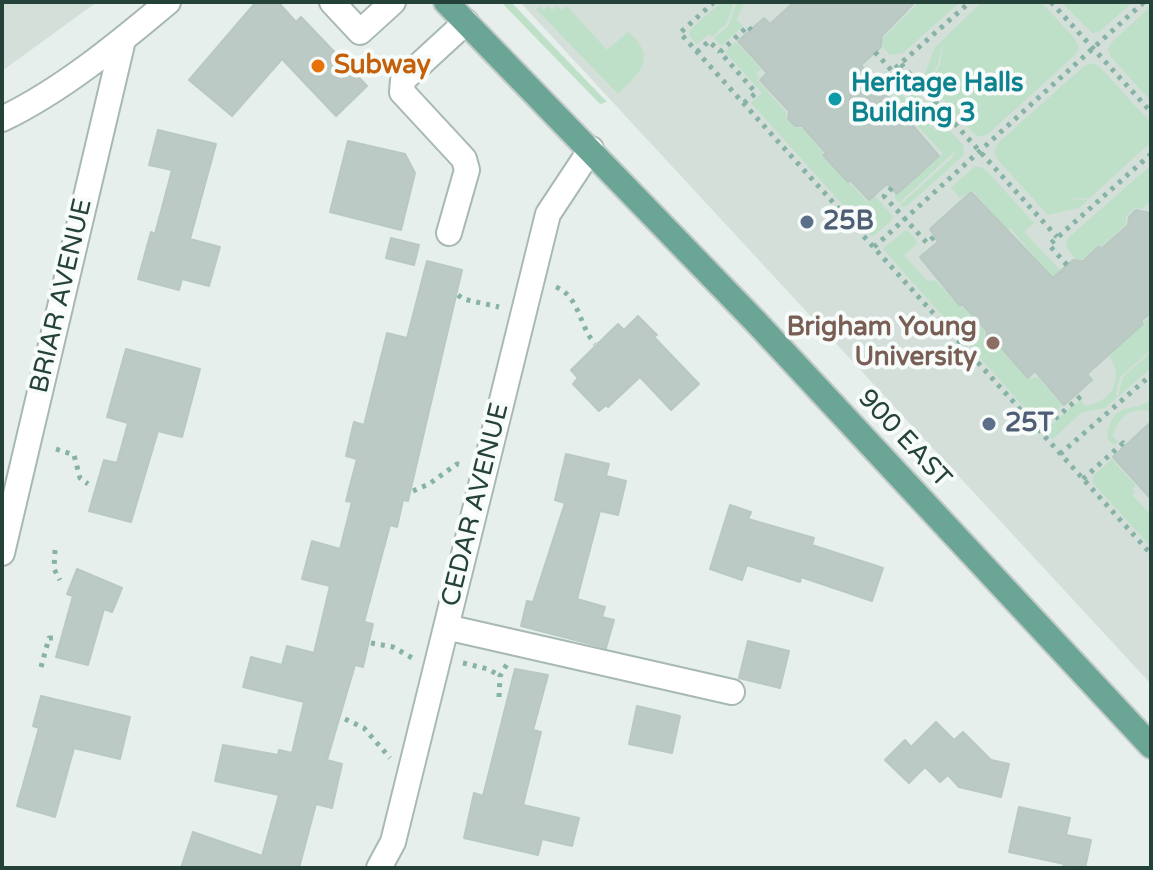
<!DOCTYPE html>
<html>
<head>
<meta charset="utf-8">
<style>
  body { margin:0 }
  #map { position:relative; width:1153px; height:870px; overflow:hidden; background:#e6efeb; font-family:"Varela Round",sans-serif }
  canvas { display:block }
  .frame { position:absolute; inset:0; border:4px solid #24423a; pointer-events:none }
</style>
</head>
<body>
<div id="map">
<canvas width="1153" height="870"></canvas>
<div class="frame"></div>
</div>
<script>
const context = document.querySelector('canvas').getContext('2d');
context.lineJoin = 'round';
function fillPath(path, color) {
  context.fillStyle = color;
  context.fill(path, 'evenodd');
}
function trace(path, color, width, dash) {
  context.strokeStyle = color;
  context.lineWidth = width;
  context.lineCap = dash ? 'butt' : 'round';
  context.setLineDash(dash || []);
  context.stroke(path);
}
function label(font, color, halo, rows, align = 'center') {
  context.font = font + ' "Varela Round",sans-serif';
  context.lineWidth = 8;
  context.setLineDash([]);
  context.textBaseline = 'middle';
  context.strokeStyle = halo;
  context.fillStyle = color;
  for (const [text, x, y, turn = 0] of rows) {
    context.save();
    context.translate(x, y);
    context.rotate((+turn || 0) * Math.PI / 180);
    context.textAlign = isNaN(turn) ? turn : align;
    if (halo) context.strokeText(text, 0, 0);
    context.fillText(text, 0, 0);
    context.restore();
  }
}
const built = new Path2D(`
  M 2,2 L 97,2 L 2,71 Z
  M 520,2 L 1151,2 L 1151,684 Z`);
const green = new Path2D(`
  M 501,2 L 511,2 L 607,102 L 600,104 Z
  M 721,2 L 734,2 L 727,23 L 712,37 L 709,34 L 697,44 L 689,36 L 690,30 Z
  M 737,2 L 746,2 L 739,13 L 737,20 L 743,26 L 721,46 L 714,38 L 729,25 Z
  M 919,2 L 960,2 L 903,53 L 890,55 L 883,47 L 882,39 Z
  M 982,2 L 1041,2 L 1075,39 L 1079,48 L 1075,55 L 989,133 L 981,137 L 974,134 L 930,85 L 940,64 L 943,42 L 938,64 L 929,84 L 923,78 L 935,47 Z
  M 1061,2 L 1133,2 L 1099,32 L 1092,33 Z
  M 539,6 L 543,10 L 548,6 L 552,10 L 557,6 L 562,10 L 567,6 L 607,50 L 628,32 C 659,58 639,73 618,94 L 536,9 Z
  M 1151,6 L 1151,101 L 1111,57 L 1108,50 L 1111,43 Z
  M 736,42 L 761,69 L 756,74 L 759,77 L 757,80 L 786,112 L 786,119 L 794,127 L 802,128 L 823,152 L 821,154 L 868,202 L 875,196 L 893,216 L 891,221 L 872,237 L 751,103 L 762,93 L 725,52 Z
  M 1090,63 L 1099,66 L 1151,123 L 1151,142 L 1090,198 L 1065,199 L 1088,200 L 1079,208 L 1048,215 L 998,160 L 994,152 L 998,143 L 1083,67 Z
  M 891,83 L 951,149 L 952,154 L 899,203 L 895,199 L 895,193 L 897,195 L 943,154 L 906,113 L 909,110 L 887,86 Z
  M 914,90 L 963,145 L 964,155 L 906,207 L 899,206 L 952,158 L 954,153 L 907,97 Z
  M 1151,165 L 1151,201 L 1142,209 L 1135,208 L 1126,216 L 1126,224 L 1102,246 L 1099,244 L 1083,259 L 1075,259 L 1066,246 L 1068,238 Z
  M 974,167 L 981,167 L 988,172 L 1034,223 L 1024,232 L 1060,270 L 1058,284 L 1010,228 L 1008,230 L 972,190 L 960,198 L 951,188 Z
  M 908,230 L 918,243 L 904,255 L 927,281 L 935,280 L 961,308 L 963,307 L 985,331 L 984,338 L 991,346 L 999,347 L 1029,379 L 1038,377 L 1062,405 L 1040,425 L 883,249 L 904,231 Z
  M 1151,315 L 1151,350 L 1120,377 L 1116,395 L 1118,396 L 1123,377 L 1151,352 L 1151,368 L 1105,408 L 1082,412 L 1053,439 L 1045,430 L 1080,400 L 1086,406 C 1113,401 1126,376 1107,354 L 1113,349 L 1115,350 Z
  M 1151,400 L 1151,412 C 1131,406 1118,417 1113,436 L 1118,442 L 1114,445 L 1107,438 C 1112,399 1132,414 1151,400 Z
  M 1112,459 L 1136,486 L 1132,489 L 1135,493 L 1132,495 L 1151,515 L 1151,547 L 1092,482 L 1094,475 Z`);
const building = new Path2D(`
  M 256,2 L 278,2 L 296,22 L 301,17 L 367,86 L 336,116 L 282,59 L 232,116 L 189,80 Z
  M 794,2 L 915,2 L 882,36 L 881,47 L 861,65 L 939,156 L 897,194 L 887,184 L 869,200 L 850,180 L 848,182 L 823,155 L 826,153 L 802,126 L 795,126 L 788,119 L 789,111 L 760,80 L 767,73 L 738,41 L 764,18 L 770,24 Z
  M 158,130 L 216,144 L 190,239 L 220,247 L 209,286 L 182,279 L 179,290 L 138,279 L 151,232 L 155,234 L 172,170 L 149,165 Z
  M 348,141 L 405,154 L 415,173 L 401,230 L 330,212 Z
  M 971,192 L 1053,278 L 1073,260 L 1083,261 L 1099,246 L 1101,249 L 1128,225 L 1129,217 L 1136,210 L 1151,213 L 1151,313 L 1141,321 L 1143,324 L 1087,374 L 1092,380 L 1064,405 L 1035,371 L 1028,378 L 999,345 L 993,345 L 986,338 L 987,331 L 962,304 L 960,306 L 920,257 L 938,242 L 930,229 Z
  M 391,238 L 419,245 L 414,265 L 386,258 Z
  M 427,261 L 462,270 L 408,501 L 403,500 L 397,527 L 390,525 L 364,622 L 373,624 L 363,667 L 355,665 L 327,760 L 342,764 L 332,808 L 316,804 L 299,868 L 181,868 L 193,832 L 262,856 L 279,795 L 215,781 L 223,745 L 278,755 L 279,750 L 292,753 L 304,702 L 243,687 L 251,657 L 282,665 L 287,646 L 314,653 L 330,586 L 302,579 L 312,541 L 340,549 L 352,502 L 346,501 L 357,459 L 346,456 L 354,422 L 364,425 L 387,333 L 407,338 Z
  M 638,316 L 657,335 L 654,337 L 699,384 L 671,410 L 640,377 L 608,407 L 606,405 L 599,411 L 573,384 L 578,378 L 571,370 L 618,324 L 624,330 Z
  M 126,349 L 200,369 L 182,437 L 158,431 L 131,522 L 89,511 L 104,460 L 117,463 L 128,423 L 107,417 Z
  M 1151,422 L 1151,499 L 1113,457 Z
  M 566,454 L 609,464 L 606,476 L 626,481 L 618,515 L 600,511 L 577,599 L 605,607 L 602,617 L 614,620 L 606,648 L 521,626 L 527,601 L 533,602 L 565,503 L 555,500 Z
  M 730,505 L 751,512 L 748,519 L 814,538 L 812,545 L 883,568 L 872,601 L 801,577 L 800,582 L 747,565 L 742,580 L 710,569 Z
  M 77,569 L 122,588 L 112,612 L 104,609 L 88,665 L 56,657 L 73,596 L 67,594 Z
  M 748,641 L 789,651 L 780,688 L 739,678 Z
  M 515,669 L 548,675 L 533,730 L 541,732 L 523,805 L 579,818 L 572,846 L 542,839 L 538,855 L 464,838 L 474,793 L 483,796 Z
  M 41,696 L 130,717 L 120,759 L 74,748 L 55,817 L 17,806 L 39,728 L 33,726 Z
  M 637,706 L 680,716 L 672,753 L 629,744 Z
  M 936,722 L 954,740 L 963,732 L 991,760 L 1009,764 L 1001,797 L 959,787 L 948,775 L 940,782 L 925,767 L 909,783 L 885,760 L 905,740 L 911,747 Z
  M 1019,807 L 1070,818 L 1066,835 L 1091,840 L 1085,868 L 1063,868 L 1064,864 L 1009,852 Z`);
const path = new Path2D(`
  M 714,2 L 680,33 L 1151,554
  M 1051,2 L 1151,112
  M 697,52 L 709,41 L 720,52
  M 875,52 L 892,71 L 970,2
  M 901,64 L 1057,237
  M 744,103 L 756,93 L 720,52 L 748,26 L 751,30
  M 892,188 L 884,196 L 927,243 L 936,235
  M 874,247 L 1144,2
  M 1067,265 L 1049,245 L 1151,154
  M 556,287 C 580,297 579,326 595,344
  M 458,295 L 463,299 L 499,307
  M 1040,432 L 1081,396 L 1078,392
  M 56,449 L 74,455 L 80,478 L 88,484
  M 1060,454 L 1151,375
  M 1083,479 L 1123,443 L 1125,446
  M 413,491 L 429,484 L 457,464 L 461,465
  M 55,550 L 54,569 L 60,580
  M 371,643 L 393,647 L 414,659
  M 463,663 L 488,669 L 500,676
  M 41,667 L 49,638 L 55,638
  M 499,697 L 500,676 L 507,664
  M 345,719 L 364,728 L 390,758`);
const minor = new Path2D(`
  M 332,2 L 360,32 L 393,2
  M 2,119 C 61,91 118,44 168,2
  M 449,233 L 467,170 L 464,159 L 402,92 L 403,80 L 466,22
  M 2,553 L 123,40
  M 446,627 L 732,692
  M 379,868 L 393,842 L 548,214 L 591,149`);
const major = new Path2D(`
  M 446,2 L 756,322 L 1151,746`);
const markers = [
  [318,66,8,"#e8710a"],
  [835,99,8,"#0f9aa8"],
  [807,222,8,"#5c6f8a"],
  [993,343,8,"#8d6e63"],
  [989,424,8,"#5c6f8a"]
];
const foodNames = [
  ["Subway",334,66]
];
const cultureNames = [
  ["Heritage Halls",851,84],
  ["Building 3",851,114]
];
const serviceNames = [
  ["25B",823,222],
  ["25T",1005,424]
];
const streetNames = [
  ["BRIAR AVENUE",62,296,-77],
  ["900 EAST",904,439,47],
  ["CEDAR AVENUE",476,505,-76]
];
const educationNames = [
  ["Brigham Young",977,328],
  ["University",977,358]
];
fillPath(built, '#d4dfda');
fillPath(green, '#bfe0c8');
fillPath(building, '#bbcac4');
trace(building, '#b8c9c2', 2);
trace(minor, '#a8b8b2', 28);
trace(major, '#c2cac8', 28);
trace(path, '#86b3a5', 5, [4, 6]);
trace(minor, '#fff', 24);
trace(major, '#6aa596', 24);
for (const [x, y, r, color] of markers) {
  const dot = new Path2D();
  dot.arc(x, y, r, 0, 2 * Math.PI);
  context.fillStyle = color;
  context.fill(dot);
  trace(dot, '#f7fbf9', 3);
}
label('bold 26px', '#c56008', '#f7fbf9', foodNames, 'left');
label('bold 26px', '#0d838f', '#f7fbf9', cultureNames, 'left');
label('bold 26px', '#4e5e75', '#f7fbf9', serviceNames, 'left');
label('26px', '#24423a', '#f7fbf9', streetNames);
label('bold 26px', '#785e54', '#f7fbf9', educationNames, 'right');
</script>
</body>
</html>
